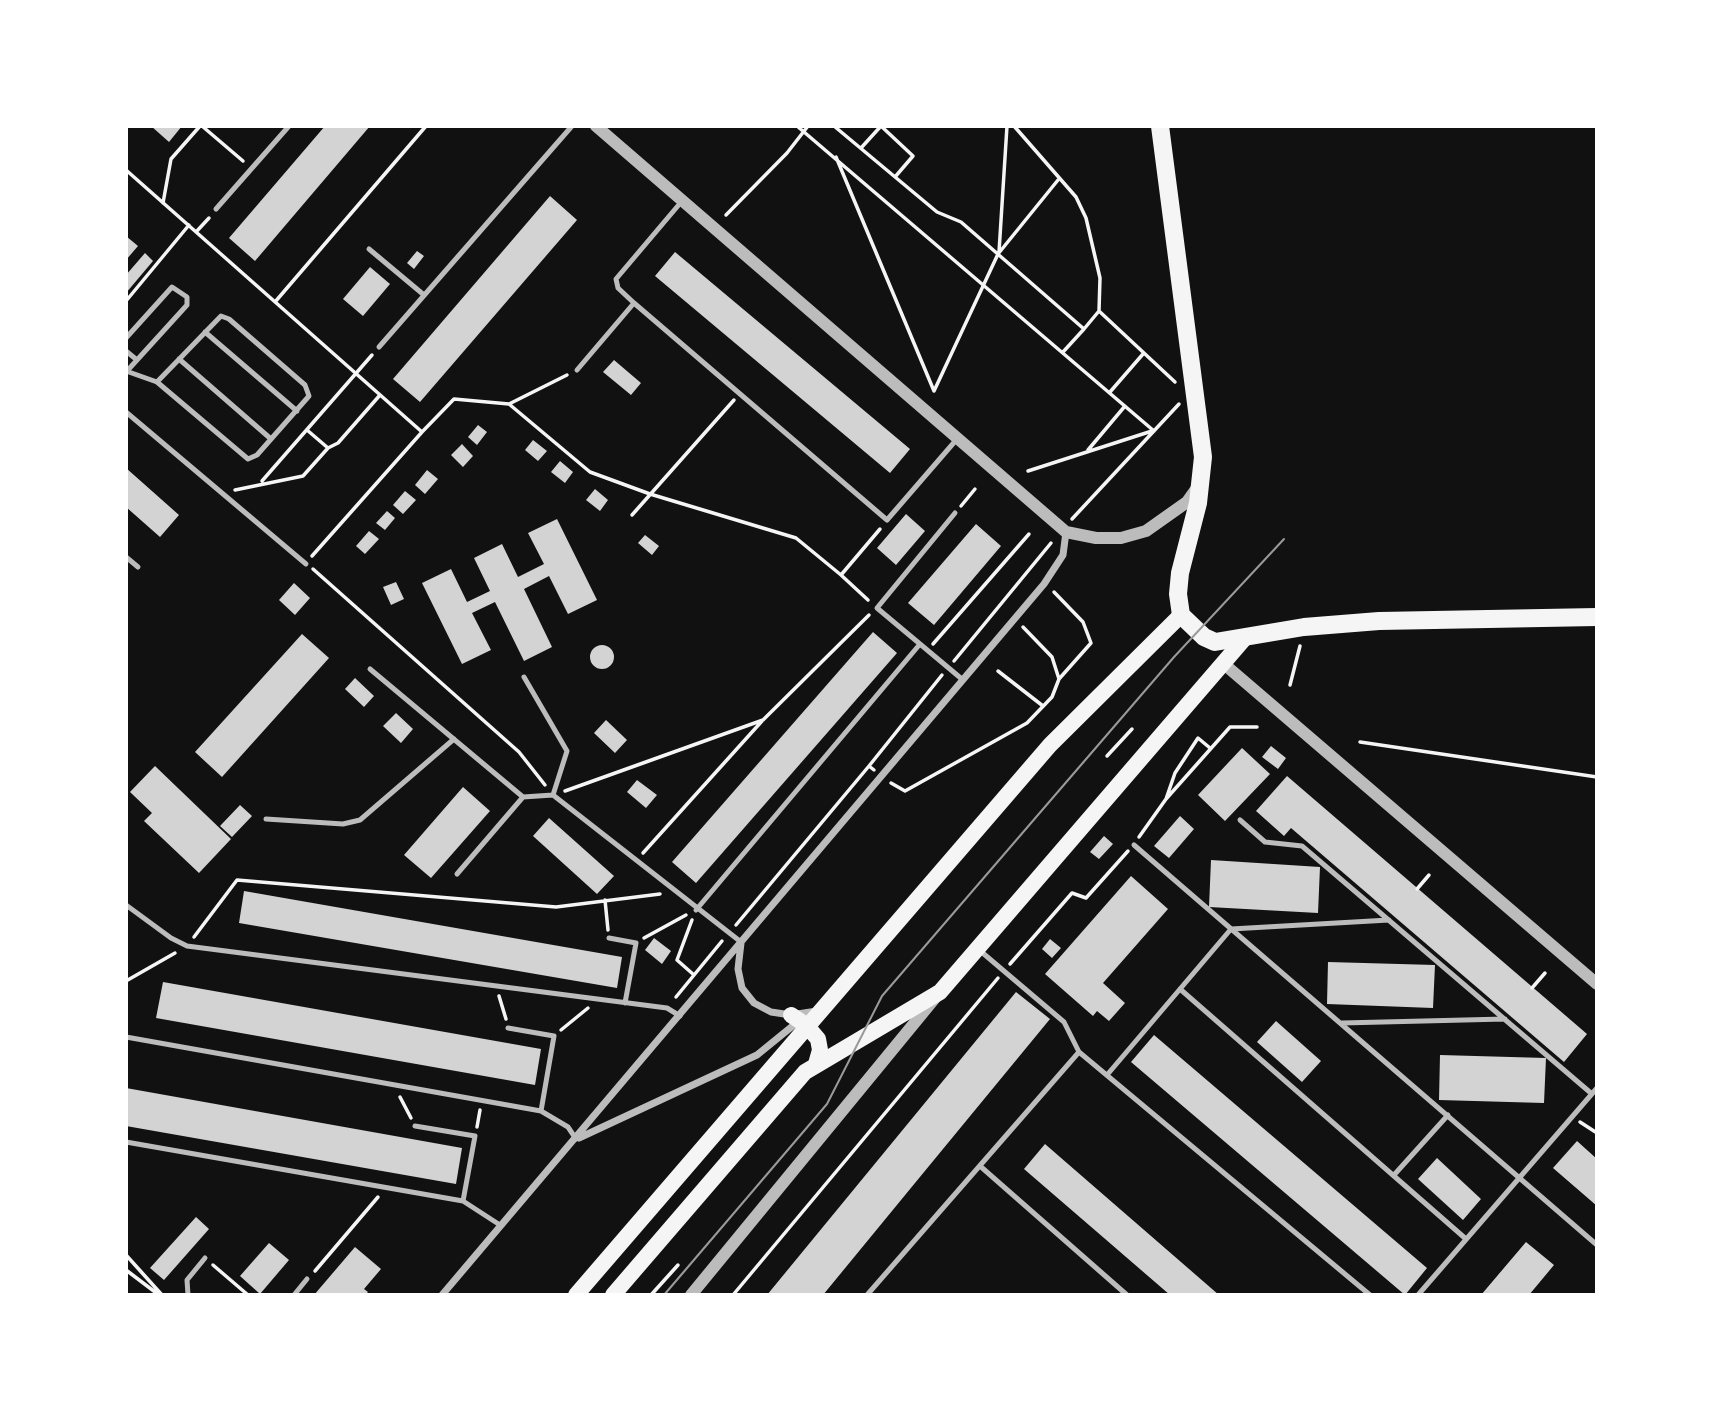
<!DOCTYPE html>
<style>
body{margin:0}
#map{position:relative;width:1723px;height:1421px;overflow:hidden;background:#111;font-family:"Exo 2",sans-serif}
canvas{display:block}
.frame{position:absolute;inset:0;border:128px solid #fff;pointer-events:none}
</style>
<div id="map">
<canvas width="1723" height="1421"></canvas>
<div class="frame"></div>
</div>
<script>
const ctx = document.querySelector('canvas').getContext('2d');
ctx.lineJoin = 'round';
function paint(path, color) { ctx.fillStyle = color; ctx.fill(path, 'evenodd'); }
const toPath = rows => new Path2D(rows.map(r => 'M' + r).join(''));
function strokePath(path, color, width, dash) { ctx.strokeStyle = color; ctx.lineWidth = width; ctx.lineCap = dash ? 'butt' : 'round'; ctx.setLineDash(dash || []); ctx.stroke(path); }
paint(toPath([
 [151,126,182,126,169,142],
 [325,126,370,126,255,261,229,238],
 [550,196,577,220,420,402,393,379],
 [126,236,138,246,126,260],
 [417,251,424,256,414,269,407,263],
 [675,252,910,449,890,473,655,276],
 [145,253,153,261,126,293,126,275],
 [370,267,390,284,363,316,343,299],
 [614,360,641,383,631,395,603,372],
 [478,425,487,432,477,445,468,437],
 [533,440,547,451,538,461,525,450],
 [462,444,473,456,463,467,451,455],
 [560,461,573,472,565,483,551,472],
 [126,468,179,515,160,537,126,507],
 [427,470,438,479,425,494,415,485],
 [595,489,608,500,600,511,586,500],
 [405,491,416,500,403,514,393,505],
 [387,511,395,518,385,530,376,523],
 [906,514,925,531,896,565,877,548],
 [557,519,597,600,568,614,549,576,524,589,552,647,524,661,495,602,472,613,491,650,462,664,422,583,451,569,467,602,490,591,474,558,502,544,518,577,544,564,528,533],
 [976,524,1001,546,934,625,908,603],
 [369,531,379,539,365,554,356,546],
 [645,535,659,546,652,555,638,543],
 [396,582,404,599,391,605,383,587],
 [294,583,310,598,295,615,279,600],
 [873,632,897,653,696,883,672,862],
 [302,634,329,658,222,777,195,752],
 '590 657a12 12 0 1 1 24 0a12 12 0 1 1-24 0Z',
 [355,678,374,696,364,707,345,689],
 [396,713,413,729,401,743,383,726],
 [606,720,627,740,615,753,594,733],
 [1271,746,1286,758,1278,769,1262,757],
 [1242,748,1270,774,1225,821,1198,795],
 [155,766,231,839,199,873,144,821,152,813,130,792],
 [1287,776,1587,1034,1564,1062,1291,828,1284,836,1256,811],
 [637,780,657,795,646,808,627,792],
 [463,787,490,811,431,878,404,855],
 [240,805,252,816,232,837,220,826],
 [1180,816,1194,829,1169,858,1154,846],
 [549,818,614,876,597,894,533,836],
 [1104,836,1113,844,1099,859,1090,852],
 [1211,860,1320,867,1318,913,1209,907],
 [1131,876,1168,909,1103,983,1125,1003,1109,1021,1097,1011,1093,1016,1045,974],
 [244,891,622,957,617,988,239,923],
 [654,938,671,951,662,964,645,950],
 [1050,939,1061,948,1052,958,1042,949],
 [1328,962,1435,965,1433,1008,1327,1004],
 [163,982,541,1049,535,1085,156,1018],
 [1016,992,1050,1019,915,1183,823,1295,767,1295],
 [1276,1021,1321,1061,1302,1082,1257,1042],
 [1154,1035,1427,1268,1405,1295,1131,1062],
 [1440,1055,1546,1058,1544,1103,1439,1100],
 [126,1088,462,1148,456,1184,126,1126],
 [1577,1141,1597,1159,1597,1206,1553,1168],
 [1045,1144,1219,1295,1170,1295,1104,1238,1024,1169],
 [1437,1158,1481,1199,1463,1220,1418,1179],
 [196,1217,209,1229,164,1280,150,1268],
 [1526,1242,1554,1265,1529,1295,1481,1295],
 [269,1243,289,1260,260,1294,240,1276],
 [355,1247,381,1269,364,1289,368,1292,365,1295,314,1295]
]), '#d3d3d3');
strokePath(toPath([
 [202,126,243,161],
 [797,126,1154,431],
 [834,126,937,212,961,222,1084,329,1099,311],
 [1014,126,1076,197,1086,218,1100,278,1099,311,1175,382],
 [861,148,881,126,913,156,895,177],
 [836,157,934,391],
 [126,170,422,432,454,399,509,404,590,472,650,494,796,538,841,575],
 [163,203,171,159,200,126],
 [726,215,787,153,808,126],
 [196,232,209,218],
 [999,252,1007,126],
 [126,301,189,225],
 [275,302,426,126],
 [1063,352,1084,329],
 [934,391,998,254,1058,180],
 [1110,392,1143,354],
 [509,404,567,375],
 [307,430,328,448],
 [1088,450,1125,406],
 [1028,471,1152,431],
 [262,481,372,355],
 [235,490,303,476,328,448,338,443,380,395],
 [961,506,975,489],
 [632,515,734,400],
 [1072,519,1179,404],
 [312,556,422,432],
 [313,569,519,752,545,785],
 [868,600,841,575,880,529],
 [1023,627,1052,657,1059,679],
 [933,644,1029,534],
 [954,661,1051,543],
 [998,671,1043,706],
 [1290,685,1300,646],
 [1360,742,1597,777],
 [1210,748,1198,738,1175,773,1166,799,1230,727,1257,727],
 [1107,756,1132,729],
 [869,766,942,675],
 [891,783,905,791,1027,723,1052,697,1059,679,1091,643,1083,622,1054,592],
 [565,791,763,720,869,615],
 [1139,837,1166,799],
 [643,853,762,721],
 [1417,889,1429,875],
 [605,900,608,930],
 [692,920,677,960,694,975],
 [736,925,869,766,874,770],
 [194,937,237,880,556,907,660,894],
 [644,938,686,915],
 [1010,964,1072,893,1086,898,1128,851],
 [126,981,175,953],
 [1532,988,1545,973],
 [499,996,506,1019],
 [676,997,722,941],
 [561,1030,588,1008],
 [400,1097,411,1118],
 [1580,1122,1597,1133],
 [477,1127,480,1110],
 [126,1255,162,1295],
 [213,1265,248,1295],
 [126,1270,159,1295],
 [315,1271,378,1197],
 [651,1295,678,1265],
 [733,1295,998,978]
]), '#f5f5f5', 3.5);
strokePath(toPath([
 [682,201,616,279,618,288,634,303,887,520,957,439],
 [216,209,289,126],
 [369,249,424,295],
 [205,332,297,411],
 [126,338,172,287,187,297,187,305,127,371],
 [379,347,572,126],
 [126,351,137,360],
 [179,359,271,439],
 [577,370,634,303],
 [126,371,157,382,248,459,257,455,309,396,305,385,229,319,221,316,157,382],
 [126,412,306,564],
 [955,513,877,608,963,680],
 [126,557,138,567],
 [370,669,523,797,553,795,741,942],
 [524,677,567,751,553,795],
 [266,819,343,824,360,820,454,739],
 [1240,820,1265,842,1302,846,1592,1094],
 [1134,845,1597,1245],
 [457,874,523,797],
 [126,905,171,938,187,946,667,1008,680,1016],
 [696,910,920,644],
 [609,938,636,943,625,1003],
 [978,949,1064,1022,1079,1052,1370,1295],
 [1180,989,1466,1239],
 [1342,1023,1505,1019],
 [508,1028,554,1036,541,1111],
 [126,1037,541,1111,568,1127,576,1139],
 [1107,1075,1231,929,1389,920],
 [415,1126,475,1136,463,1201],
 [126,1142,463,1201,500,1225],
 [980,1166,1127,1295],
 [1394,1175,1448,1115],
 [188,1295,187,1280,205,1258],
 [294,1295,307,1279],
 [867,1295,1079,1052],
 [1418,1295,1597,1088]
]), '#bcbcbc', 5);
strokePath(toPath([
 [741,943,738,969,742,988,754,1003,771,1012,791,1015,817,1011],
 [579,1138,757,1055,800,1020],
 [442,1295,1044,584,1063,555,1066,532]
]), '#bcbcbc', 7);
strokePath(toPath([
 [596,126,1066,532,1096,538,1121,538,1146,531,1187,502,1199,485],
 [1224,664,1597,984],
 [691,1295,935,998]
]), '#bcbcbc', 12);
strokePath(toPath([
 [791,1015,806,1025,818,1039,820,1050,816,1064],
 [576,1295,1050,745,1181,615],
 [613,1295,805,1072,940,992,1244,639]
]), '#f5f5f5', 16);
strokePath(toPath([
 [1160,126,1203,457,1198,503,1180,573,1178,594,1181,615,1204,637,1215,642,1304,627,1379,621,1597,617]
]), '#f5f5f5', 18);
strokePath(toPath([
 [664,1295,827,1104,882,996,1174,657,1284,539]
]), '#9a9a9a', 2);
</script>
